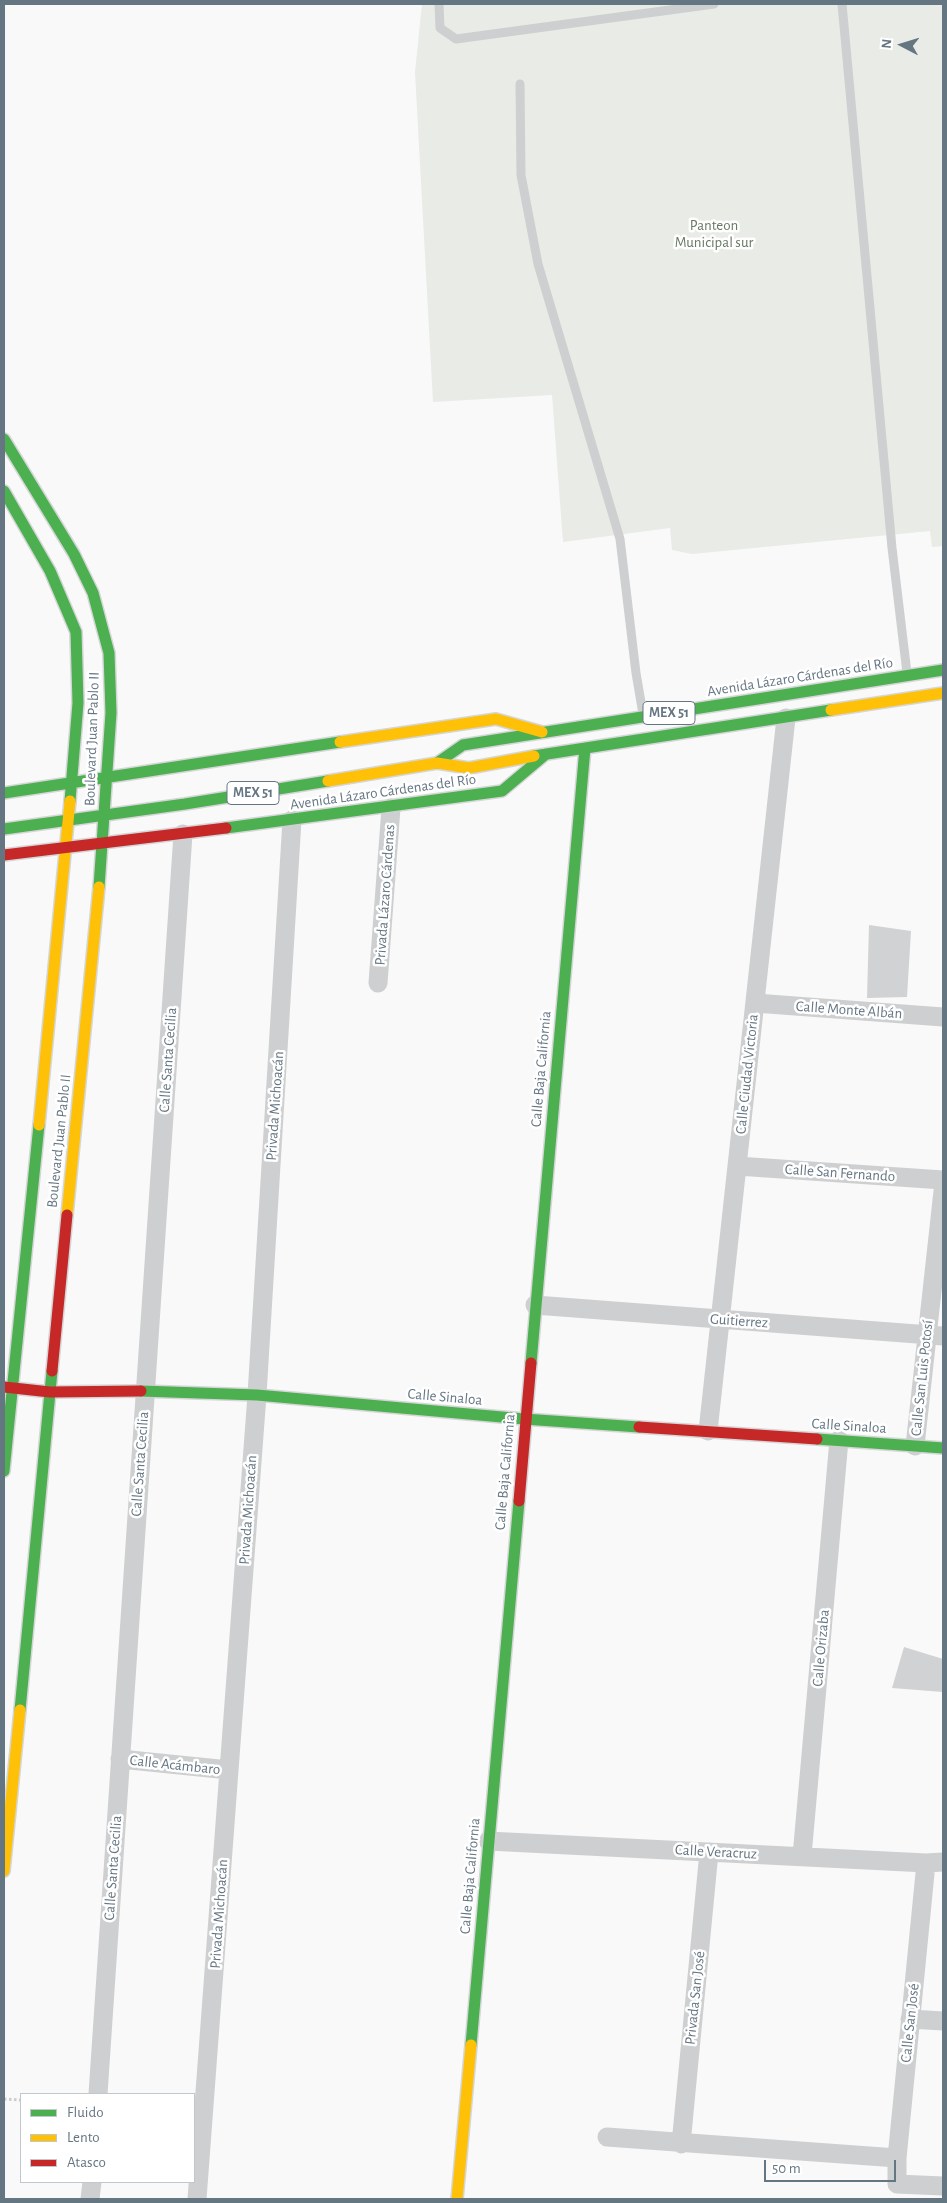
<!DOCTYPE html>
<meta charset="utf-8">
<style>
body{margin:0}
#map{position:relative;width:947px;height:2203px;overflow:hidden;background:#f9f9f9;font-family:"Alegreya Sans",sans-serif}
canvas{display:block}
.frame{position:absolute;inset:0;border:5px solid #657683;pointer-events:none}
.legend{position:absolute;left:20px;top:2093px;width:175px;height:90px;box-sizing:border-box;background:#fff;border:1px solid #c1c8cd;margin:0;padding:6px 9px;list-style:none;font-size:15px;color:#657683}
.legend li{display:flex;align-items:center;gap:10px;height:25px}
.legend b{width:25px;border:1px solid #c1c8cd}
.north{position:absolute;left:877px;top:20px;width:50px;height:50px;-webkit-text-stroke:4px #fff;paint-order:stroke;rotate:275deg;font-size:14px;font-weight:700;line-height:20px;text-align:center;color:#657683}
.north::after{content:'';display:block;margin:auto;width:18px;height:22px;background:#657683;clip-path:polygon(50% 0,100% 100%,50% 72%,0 100%)}
.scale{position:absolute;left:764px;top:2160px;width:132px;height:22px;box-sizing:border-box;border:2px solid #657683;border-top:0;padding-left:6px;font-size:15px;line-height:18px;white-space:nowrap;color:#657683;-webkit-text-stroke:4px #fff;paint-order:stroke}
</style>
<div id="map">
<canvas width="947" height="2203"></canvas>
<div class="frame"></div>
<ul class="legend">
<li><b style="height:6px;background:#4caf50"></b>Fluido</li>
<li><b style="height:6px;background:#ffc107"></b>Lento</li>
<li><b style="height:6px;background:#c62828"></b>Atasco</li>
</ul>
<div class="north">N</div>
<div class="scale">50 m</div>
</div>
<script>
const ctx = document.querySelector('canvas').getContext('2d');
ctx.lineJoin = 'round';
function paint(path, color) { ctx.fillStyle = color; ctx.fill(path, 'evenodd'); }
const toPath = rows => new Path2D(rows.map(r => 'M' + r).join(''));
function strokePath(path, color, width, dash) { ctx.strokeStyle = color; ctx.lineWidth = width; ctx.lineCap = dash ? 'butt' : 'round'; ctx.setLineDash(dash || []); ctx.stroke(path); }
function drawText(font, color, halo, rows, align = 'center') {
  ctx.font = font + ' "Alegreya Sans",sans-serif'; ctx.lineWidth = 5; ctx.setLineDash([]); ctx.textBaseline = 'middle'; ctx.strokeStyle = halo; ctx.fillStyle = color; for (const [text, x, y, turn = 0] of rows) {
    ctx.save(); ctx.translate(x, y); ctx.rotate((+turn || 0) * Math.PI / 180); ctx.textAlign = isNaN(turn) ? turn : align; if (halo) ctx.strokeText(text, 0, 0); ctx.fillText(text, 0, 0); ctx.restore();
  }
}
paint(toPath([
 [422,4,943,4,943,546,932,547,930,531,692,554,672,550,670,528,563,542,552,395,433,402,415,72]
]), '#e8ebe6');
paint(toPath([
 [869,925,911,931,907,997,867,998],
 [904,1647,943,1659,943,1692,892,1688]
]), '#d0d2d3');
const fast = toPath([
 [4,439,74,554,93,593,109,653,111,713,99,887],
 [4,491,50,571,76,632,78,703,70,801],
 [534,756,831,710],
 [437,763,463,745,943,670],
 [4,793,340,742],
 [226,828,502,791,546,754],
 [4,829,185,804,328,781],
 [531,1363,585,748],
 [141,1391,257,1395,524,1419,639,1427],
 [817,1439,943,1448],
 [4,1471,39,1125],
 [20,1710,52,1371],
 [471,2045,519,1501]
]);
const slow = toPath([
 [831,710,943,693],
 [340,742,496,719,542,732],
 [328,781,437,763,469,768,534,756],
 [39,1125,70,801],
 [67,1215,99,887],
 [4,1871,20,1710],
 [457,2199,471,2045]
]);
const jam = toPath([
 [4,855,226,828],
 [52,1371,67,1215],
 [4,1387,50,1392,141,1391],
 [639,1427,817,1439],
 [519,1501,531,1363]
]);
strokePath(fast, '#d5d6d7', 14);
strokePath(slow, '#d5d6d7', 14);
strokePath(jam, '#d5d6d7', 14);
strokePath(toPath([
 [4,2099,21,2100]
]), '#cbcccd', 3, [2.5, 2.5]);
strokePath(toPath([
 [439,4,440,28,456,39,714,4],
 [842,4,892,548,907,673],
 [520,84,521,175,538,264,620,539,636,673,643,714]
]), '#cecfd0', 9);
strokePath(toPath([
 [378,983,391,808],
 [755,1003,943,1017],
 [737,1166,943,1180],
 [535,1305,943,1336],
 [708,1431,786,718],
 [915,1446,943,1191],
 [120,1759,229,1770],
 [488,1841,926,1863,943,1862],
 [802,1856,839,1440],
 [926,1863,897,2158,897,2184,943,2186],
 [910,2019,943,2021],
 [98,2094,183,834],
 [607,2137,897,2158],
 [681,2144,709,1852],
 [90,2199,92,2182],
 [197,2199,257,1395,292,820]
]), '#cecfd0', 19);
strokePath(fast, '#4caf50', 11);
strokePath(slow, '#ffc107', 11);
strokePath(jam, '#c62828', 11);
for (const [x, y, w] of [
 [669,713,52],
 [253,793,52]
]) { const box = new Path2D(); box.roundRect(x - w / 2, y - 11.5, w, 23, 4); ctx.fillStyle = '#fff'; ctx.fill(box); strokePath(box, '#657683', 1); }
drawText('bold 14px', '#657683', null, [
 ["MEX 51",669,713],
 ["MEX 51",253,793]
]);
drawText('15px', '#687a64', '#fff', [
 ["Panteon",714,225],
 ["Municipal sur",714,242]
]);
drawText('15px', '#657683', '#fff', [
 ["Avenida Lázaro Cárdenas del Río",800,677,-9],
 ["Boulevard Juan Pablo II",92,739,-88],
 ["Avenida Lázaro Cárdenas del Río",383,792,-8],
 ["Privada Lázaro Cárdenas",385,895,-86],
 ["Calle Monte Albán",849,1010,4],
 ["Calle Santa Cecilia",168,1060,-86],
 ["Calle Baja California",541,1069,-85],
 ["Calle Ciudad Victoria",747,1074,-84],
 ["Privada Michoacán",275,1106,-86],
 ["Boulevard Juan Pablo II",59,1141,-84],
 ["Calle San Fernando",840,1173,4],
 ["Guitierrez",739,1321,4],
 ["Calle San Luis Potosí",922,1378,-84],
 ["Calle Sinaloa",445,1397,5],
 ["Calle Sinaloa",849,1426,4],
 ["Calle Santa Cecilia",140,1464,-86],
 ["Calle Baja California",505,1472,-85],
 ["Privada Michoacán",248,1510,-86],
 ["Calle Orizaba",821,1648,-85],
 ["Calle Acámbaro",175,1765,6],
 ["Calle Veracruz",716,1852,3],
 ["Calle Santa Cecilia",113,1868,-86],
 ["Calle Baja California",470,1876,-85],
 ["Privada Michoacán",219,1914,-86],
 ["Privada San José",695,1998,-84],
 ["Calle San José",910,2023,-84]
]);
</script>
